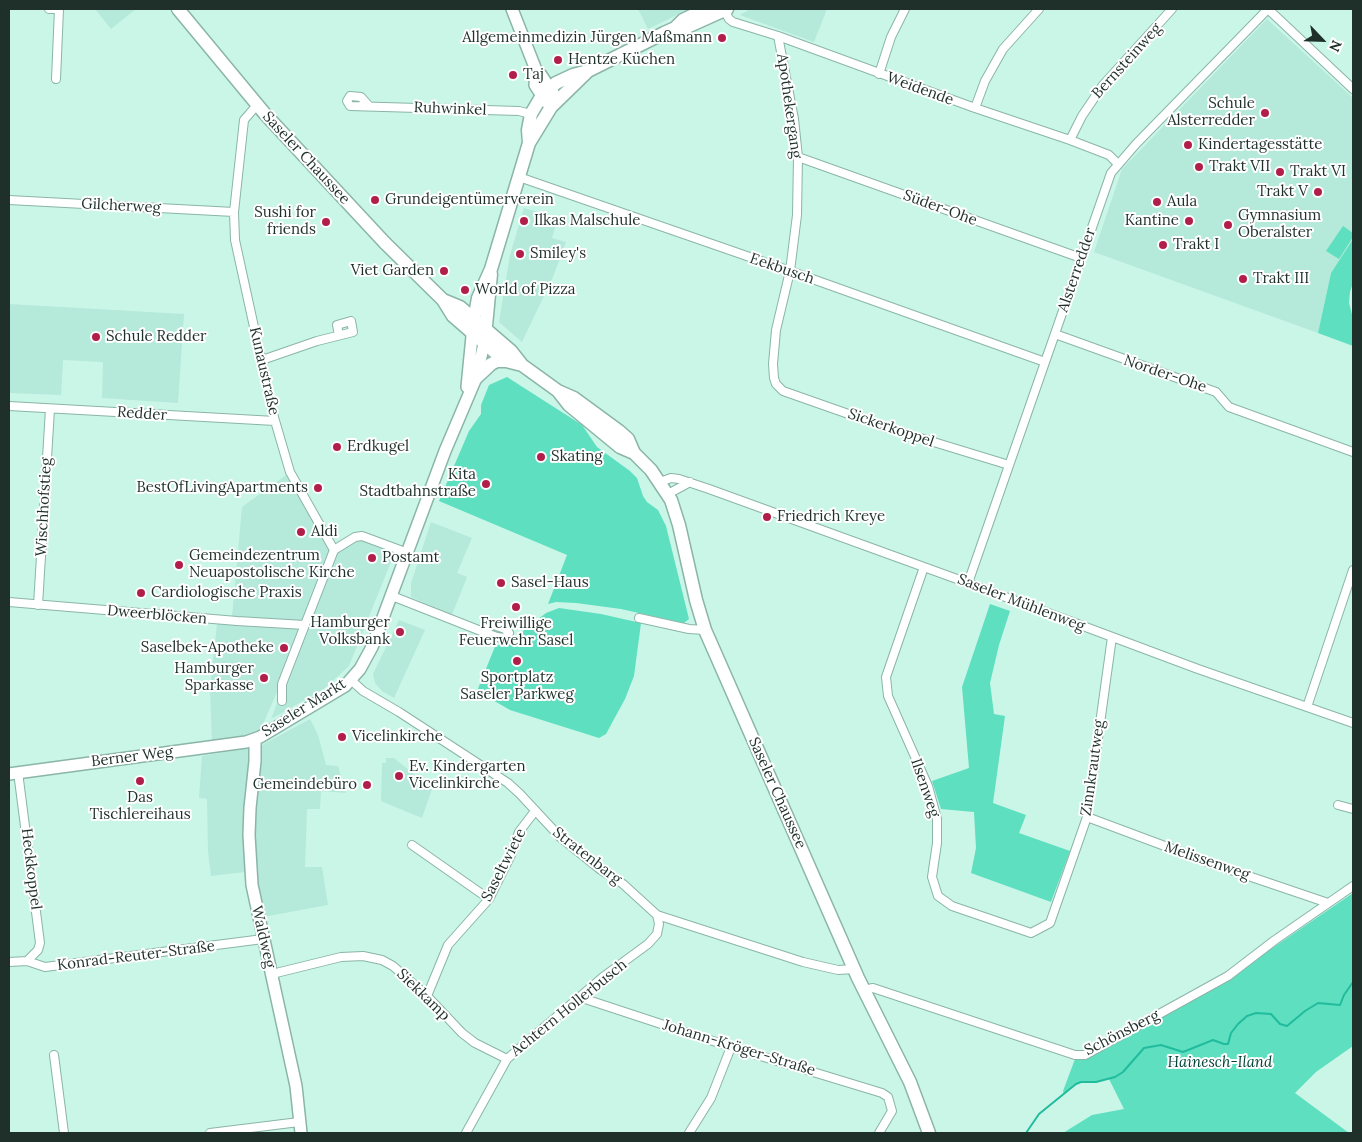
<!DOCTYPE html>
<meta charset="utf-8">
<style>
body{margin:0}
#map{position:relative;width:1362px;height:1142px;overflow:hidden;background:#caf6e8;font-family:Lora,serif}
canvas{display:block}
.frame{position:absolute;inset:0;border:10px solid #1f302b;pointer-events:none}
.north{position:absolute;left:1297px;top:15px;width:50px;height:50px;-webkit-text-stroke:4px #fff;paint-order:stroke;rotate:114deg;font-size:14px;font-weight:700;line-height:20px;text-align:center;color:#1f302b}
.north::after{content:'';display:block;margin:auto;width:18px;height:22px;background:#1f302b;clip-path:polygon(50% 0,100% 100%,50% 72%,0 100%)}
</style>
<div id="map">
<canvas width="1362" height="1142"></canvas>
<div class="frame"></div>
<div class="north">N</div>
</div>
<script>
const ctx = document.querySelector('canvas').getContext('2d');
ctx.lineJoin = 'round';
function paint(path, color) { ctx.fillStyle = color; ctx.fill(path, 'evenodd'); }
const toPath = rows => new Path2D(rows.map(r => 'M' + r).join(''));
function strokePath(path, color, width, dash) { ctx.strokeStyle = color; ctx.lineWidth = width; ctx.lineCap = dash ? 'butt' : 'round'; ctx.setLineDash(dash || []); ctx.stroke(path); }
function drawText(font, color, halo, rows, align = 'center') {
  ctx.font = font + ' Lora,serif'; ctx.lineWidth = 4; ctx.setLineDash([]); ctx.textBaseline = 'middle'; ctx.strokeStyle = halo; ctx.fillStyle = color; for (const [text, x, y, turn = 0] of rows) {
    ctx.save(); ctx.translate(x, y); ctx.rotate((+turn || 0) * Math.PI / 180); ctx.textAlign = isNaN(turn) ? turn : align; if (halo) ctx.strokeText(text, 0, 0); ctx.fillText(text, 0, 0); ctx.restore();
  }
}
paint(toPath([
 [95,9,136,9,111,29],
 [638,9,689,9,648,29],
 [750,9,827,9,814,42,740,15],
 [1267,19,1353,98,1353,239,1331,273,1318,333,1094,252,1122,169],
 [524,208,558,218,552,238,566,242,553,277,522,342,499,322,510,255],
 [9,304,184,314,178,403,102,398,103,362,63,360,61,395,9,393],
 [286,475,331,551,303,623,232,617,242,507],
 [431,522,472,538,457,573,467,577,452,615,411,597,411,583],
 [365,540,395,552,349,666,324,689,271,719,335,552,349,543],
 [399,620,425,630,394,698,382,691,375,683,373,674],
 [217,624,302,627,275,697,258,735,212,745,210,688],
 [310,719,318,735,326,765,338,766,346,793,321,791,320,809,307,809,305,867,322,867,328,905,263,917,256,874,254,822,262,745],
 [250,748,243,820,245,872,211,876,208,851,207,799,199,798,202,756],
 [386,758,394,758,432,789,422,818,381,801,382,763,386,763]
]), '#b5e9da');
paint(toPath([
 [1343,226,1353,233,1353,237,1339,259,1326,251],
 [1353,239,1353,283,1350,292,1349,303,1353,318,1353,346,1318,333,1331,273],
 [507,377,582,425,597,447,630,471,637,478,643,496,647,502,658,510,666,526,689,619,684,623,621,609,576,603,556,602,548,604,567,555,439,501,469,431,481,414,481,405,489,385],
 [990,604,1010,611,999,645,990,683,994,714,1005,716,993,803,1026,815,1019,833,1070,851,1051,902,971,873,976,848,974,812,941,809,932,781,969,768,962,687],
 [559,608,601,614,641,623,634,676,625,699,606,734,599,738,510,710,477,691,496,644,505,647,529,626,546,613],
 [1353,893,1353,1046,1316,1072,1295,1093,1349,1133,1063,1133,1092,1115,1124,1109,1109,1079,1096,1082,1078,1083,1064,1094,1063,1091,1075,1059,1083,1060,1252,962]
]), '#5edfc0');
strokePath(toPath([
 [1026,1133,1039,1114,1076,1084,1081,1082,1096,1082,1115,1077,1123,1072,1144,1048,1161,1045,1183,1052,1213,1040,1224,1044,1228,1044,1231,1033,1238,1024,1247,1016,1256,1013,1271,1014,1280,1024,1287,1026,1305,1011,1318,1003,1340,1005,1344,995,1353,982]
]), '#21bc9d', 2);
const street = toPath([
 [49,9,59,9],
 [1268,9,1353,89],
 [724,10,729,19,733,22,778,36,975,108,1070,140,1109,155,1118,164],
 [778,36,794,119,798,157,797,215,790,271,776,330,773,364,774,378,776,384,783,391,891,429,1009,465],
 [879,74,891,37,905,9],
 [56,79,59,9],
 [257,105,244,120,234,212,235,240,273,414,290,472,334,550],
 [369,106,361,97,350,96,347,101,350,106,519,111,531,114],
 [975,108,985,81,1003,49,1039,9],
 [1070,140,1082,116,1103,85,1172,9],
 [798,157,1081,258],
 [519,177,790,271,1045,362],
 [9,200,234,212],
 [1055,334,1216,392,1229,407,1353,452],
 [262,360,317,341,353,332,351,321,337,325,339,335],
 [9,406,275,421],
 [660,482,671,478,679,479,709,489,968,583,1198,669,1353,723],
 [668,494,690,482],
 [334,550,355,537,362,536,408,553],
 [924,567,886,677,888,696,928,786,937,819,937,843,932,877,938,896,952,906,1031,933,1050,923,1087,817,1112,637],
 [968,583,1111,173,1136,144,1268,9],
 [392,596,453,620,486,633,497,637,505,638,509,633,505,629,494,625,490,625,486,633],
 [9,602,237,621,305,625],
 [38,605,50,409],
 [639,618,689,629,705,630],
 [351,680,363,691,399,712,508,783,520,794,560,837,601,870,623,884,657,915,803,962,838,970,855,969],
 [282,701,282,684,334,550],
 [1307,707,1353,570],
 [18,772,40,943,38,950,27,961],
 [1338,805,1353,809],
 [1087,817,1213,864,1328,903],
 [412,845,489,899],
 [9,962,27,961,45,967,263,939],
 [272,974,341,957,363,956,382,960,393,966,427,996,462,1033,475,1043,507,1059],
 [864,990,873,988,1075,1055,1085,1055,1228,976,1275,940,1353,886],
 [427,996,448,945,489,899,511,855,519,832,535,811],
 [579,997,731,1047,882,1093,888,1097,892,1111,879,1133],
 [54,1055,64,1133],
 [210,1133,299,1122],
 [466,1133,507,1059,603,977,648,944,657,934,659,924,657,915],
 [689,1133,711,1098,731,1047]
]);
const secondary = toPath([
 [512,9,536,70,541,75,555,96],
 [536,70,535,85,546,102],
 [467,387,473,326],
 [255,739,255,761,250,808,249,835,252,885,296,1086,301,1133],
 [9,774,246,742,260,737,345,686,360,669,372,647,445,451,476,378,484,344]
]);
const primary = toPath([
 [178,9,265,114,385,243,443,300,453,316,498,355,506,361,522,365],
 [678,28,687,27,727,9],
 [529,143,528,130,531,114,541,97,556,83,573,75,588,71,664,33,675,28,683,20,706,9],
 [443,300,460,307,511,351,522,365,558,391,574,398,619,431,628,439,634,453],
 [474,320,478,298,491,269,529,143,551,107,588,71],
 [485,336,491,274],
 [476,378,491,364,497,361,506,361],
 [558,391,569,405,620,447,634,453,651,470,671,500,679,525,696,600,705,630,858,978,910,1082,929,1133]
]);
strokePath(street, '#8ab5a8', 10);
strokePath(secondary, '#8ab5a8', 14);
strokePath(primary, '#8ab5a8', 15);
strokePath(street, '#fff', 8);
strokePath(secondary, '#fff', 11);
strokePath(primary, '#fff', 12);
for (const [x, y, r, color] of [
 [722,38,5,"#b01e49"],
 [558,60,5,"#b01e49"],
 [513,75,5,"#b01e49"],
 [1265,113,5,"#b01e49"],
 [1188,145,5,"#b01e49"],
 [1199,167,5,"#b01e49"],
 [1280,172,5,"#b01e49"],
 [1318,192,5,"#b01e49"],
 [375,200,5,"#b01e49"],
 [1157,202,5,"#b01e49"],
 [524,221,5,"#b01e49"],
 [1189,221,5,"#b01e49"],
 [326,222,5,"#b01e49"],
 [1228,225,5,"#b01e49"],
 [1163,245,5,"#b01e49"],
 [520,254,5,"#b01e49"],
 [444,271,5,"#b01e49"],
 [1243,279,5,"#b01e49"],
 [465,290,5,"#b01e49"],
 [96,337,5,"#b01e49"],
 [337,447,5,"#b01e49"],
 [541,457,5,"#b01e49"],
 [486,484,5,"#b01e49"],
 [318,488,5,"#b01e49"],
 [767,517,5,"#b01e49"],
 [301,532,5,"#b01e49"],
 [372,558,5,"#b01e49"],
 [179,565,5,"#b01e49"],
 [501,583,5,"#b01e49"],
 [141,593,5,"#b01e49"],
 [516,607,5,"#b01e49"],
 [400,632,5,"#b01e49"],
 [284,648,5,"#b01e49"],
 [517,661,5,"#b01e49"],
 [264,678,5,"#b01e49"],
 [342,737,5,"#b01e49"],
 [399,776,5,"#b01e49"],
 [140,781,5,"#b01e49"],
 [367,785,5,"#b01e49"]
]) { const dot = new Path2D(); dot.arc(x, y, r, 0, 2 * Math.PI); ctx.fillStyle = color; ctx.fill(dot); strokePath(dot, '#fff', 2); }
drawText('15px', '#1f302b', '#fff', [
 ["Allgemeinmedizin Jürgen Maßmann",712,38,"right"],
 ["Hentze Küchen",568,60],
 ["Taj",523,75],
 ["Schule",1255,104,"right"],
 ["Alsterredder",1255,121,"right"],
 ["Kindertagesstätte",1198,145],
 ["Trakt VII",1209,167],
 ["Trakt VI",1290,172],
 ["Trakt V",1308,192,"right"],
 ["Grundeigentümerverein",385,200],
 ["Aula",1167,202],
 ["Sushi for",316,213,"right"],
 ["friends",316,230,"right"],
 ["Gymnasium",1238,216],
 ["Oberalster",1238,233],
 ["Ilkas Malschule",534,221],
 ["Kantine",1179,221,"right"],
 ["Trakt I",1173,245],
 ["Smiley's",530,254],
 ["Viet Garden",434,271,"right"],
 ["Trakt III",1253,279],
 ["World of Pizza",475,290],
 ["Schule Redder",106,337],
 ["Erdkugel",347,447],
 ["Skating",551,457],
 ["Kita",476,475,"right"],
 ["Stadtbahnstraße",476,492,"right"],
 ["BestOfLivingApartments",308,488,"right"],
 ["Friedrich Kreye",777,517],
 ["Aldi",311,532],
 ["Gemeindezentrum",189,556],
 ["Neuapostolische Kirche",189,573],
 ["Postamt",382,558],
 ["Sasel-Haus",511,583],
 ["Cardiologische Praxis",151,593],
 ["Hamburger",390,623,"right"],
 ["Volksbank",390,640,"right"],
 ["Freiwillige",516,624,"center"],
 ["Feuerwehr Sasel",516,641,"center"],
 ["Saselbek-Apotheke",274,648,"right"],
 ["Hamburger",254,669,"right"],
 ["Sparkasse",254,686,"right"],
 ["Sportplatz",517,678,"center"],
 ["Saseler Parkweg",517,695,"center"],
 ["Vicelinkirche",352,737],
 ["Ev. Kindergarten",409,767],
 ["Vicelinkirche",409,784],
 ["Gemeindebüro",357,785,"right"],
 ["Das",140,798,"center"],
 ["Tischlereihaus",140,815,"center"]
], 'left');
drawText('15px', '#1f302b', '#fff', [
 ["Bernsteinweg",1127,61,-48],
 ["Weidende",920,89,20],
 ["Apothekergang",789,106,82],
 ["Ruhwinkel",450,109,2],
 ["Saseler Chaussee",306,158,47],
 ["Gilcherweg",121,206,3],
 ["Süder-Ohe",940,208,20],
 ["Eekbusch",782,269,19],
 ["Alsterredder",1077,270,-71],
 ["Kunaustraße",264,371,77],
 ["Norder-Ohe",1165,374,19],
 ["Redder",142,414,4],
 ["Sickerkoppel",891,428,19],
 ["Wischhofstieg",44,507,-87],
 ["Saseler Mühlenweg",1021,603,21],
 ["Dweerblöcken",157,615,5],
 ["Saseler Markt",304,708,-32],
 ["Berner Weg",132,757,-7],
 ["Zinnkrautweg",1093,768,-82],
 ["Ilsenweg",925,788,71],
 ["Saseler Chaussee",777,793,66],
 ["Stratenbarg",587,856,38],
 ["Melissenweg",1207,861,19],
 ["Saseltwiete",504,865,-63],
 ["Heckkoppel",31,869,83],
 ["Waldweg",263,937,77],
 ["Konrad-Reuter-Straße",136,956,-7],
 ["Siekkamp",423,995,44],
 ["Achtern Hollerbusch",569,1008,-39],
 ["Schönsberg",1122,1033,-27],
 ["Johann-Kröger-Straße",739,1048,17]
]);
drawText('italic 15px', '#014235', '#fff', [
 ["Hainesch-Iland",1220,1063]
]);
</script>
